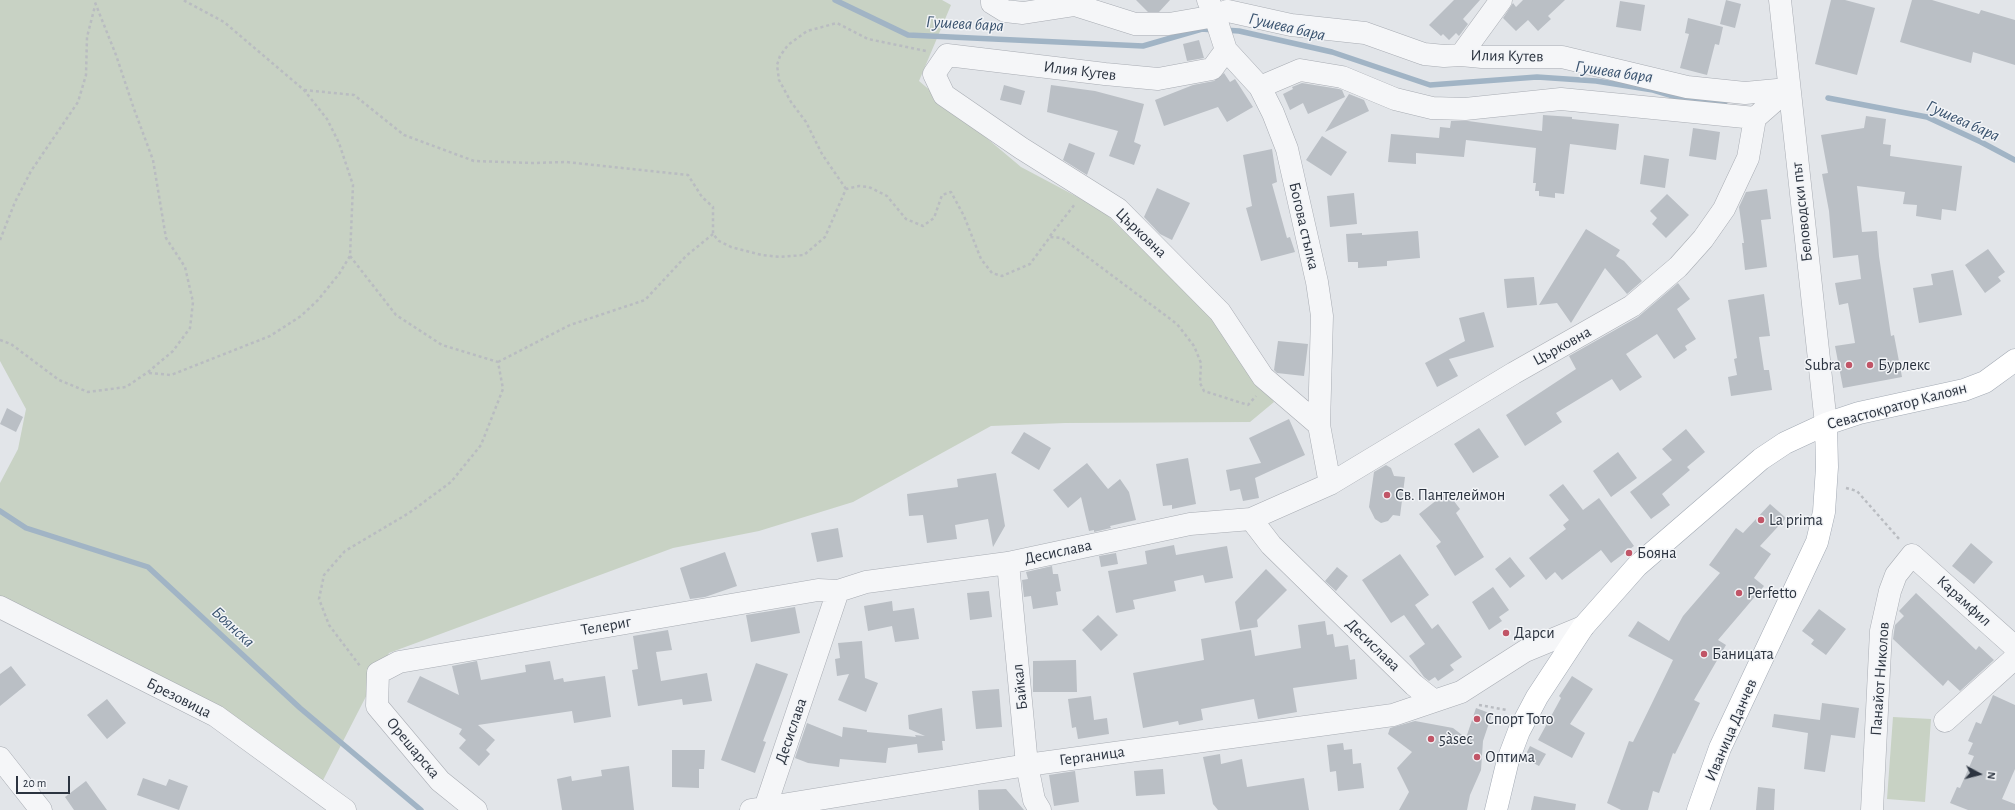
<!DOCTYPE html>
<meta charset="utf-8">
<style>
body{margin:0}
#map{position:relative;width:2015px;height:810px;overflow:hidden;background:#e2e5e9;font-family:"Alegreya Sans",sans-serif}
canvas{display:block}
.north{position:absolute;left:1959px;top:754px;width:40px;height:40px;-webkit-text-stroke:3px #f2f4f7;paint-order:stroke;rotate:97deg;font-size:11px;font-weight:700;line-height:16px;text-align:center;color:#2c3440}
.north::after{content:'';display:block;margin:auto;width:14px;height:18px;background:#2c3440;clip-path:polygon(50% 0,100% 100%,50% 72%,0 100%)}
.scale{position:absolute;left:16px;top:776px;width:54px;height:18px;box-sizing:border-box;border:2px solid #2c3440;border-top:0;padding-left:5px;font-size:12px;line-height:14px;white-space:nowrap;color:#2c3440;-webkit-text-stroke:3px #f2f4f7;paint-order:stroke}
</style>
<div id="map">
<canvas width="2015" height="810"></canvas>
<div class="north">N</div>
<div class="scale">20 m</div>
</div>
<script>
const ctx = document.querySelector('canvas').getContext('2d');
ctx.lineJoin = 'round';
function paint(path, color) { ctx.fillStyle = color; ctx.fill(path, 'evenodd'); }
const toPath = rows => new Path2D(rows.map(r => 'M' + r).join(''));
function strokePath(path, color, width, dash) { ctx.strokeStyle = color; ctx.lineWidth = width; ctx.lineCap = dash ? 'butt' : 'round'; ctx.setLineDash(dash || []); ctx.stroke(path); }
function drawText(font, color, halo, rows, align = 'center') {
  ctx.font = font + ' "Alegreya Sans",sans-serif'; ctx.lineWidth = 3; ctx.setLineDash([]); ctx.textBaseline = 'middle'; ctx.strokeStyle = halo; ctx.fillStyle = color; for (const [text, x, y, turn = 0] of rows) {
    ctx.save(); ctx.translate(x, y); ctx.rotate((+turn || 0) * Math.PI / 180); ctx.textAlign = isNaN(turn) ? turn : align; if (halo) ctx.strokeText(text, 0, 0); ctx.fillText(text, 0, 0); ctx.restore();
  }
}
paint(toPath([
 [0,0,942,0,951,5,919,81,1021,167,1102,210,1218,322,1274,402,1250,422,1065,423,991,426,853,502,759,531,673,548,389,653,378,673,318,790,216,716,0,607,0,483,18,449,26,409,0,361],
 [1893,717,1931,719,1925,802,1887,799]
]), '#c8d2c4');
strokePath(toPath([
 [835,0,908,35,1143,46,1202,29,1214,30],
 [1224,30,1239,31,1332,52,1430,85,1537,77,1596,81,1653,90,1683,99,1725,102],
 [1828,98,1927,117,1981,142,2015,160],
 [0,511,26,528,148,567,300,708,421,810]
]), '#a1b4c5', 5.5);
paint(toPath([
 [1136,0,1170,0,1159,12,1148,12],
 [1454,0,1480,0,1463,19,1468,24,1459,36,1456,33,1449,40,1443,34,1441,36,1429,25],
 [1523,0,1565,0,1548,16,1551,19,1538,31,1528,20,1516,31,1503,18,1513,3,1516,7],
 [1726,0,1741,4,1735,28,1720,24],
 [1831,0,1845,0,1875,8,1857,75,1815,64],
 [1912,0,1932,0,1979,14,1981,10,2015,20,2015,65,1973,52,1971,63,1900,42],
 [1620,1,1645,5,1641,31,1616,27],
 [1688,18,1723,27,1719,45,1715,44,1707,75,1680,68,1689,34,1685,33],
 [1199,40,1204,58,1187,61,1183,44],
 [1224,73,1230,82,1235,79,1253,107,1227,122,1218,107,1164,126,1155,100,1193,85,1214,81],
 [1302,83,1339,89,1342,90,1345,97,1308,114,1303,103,1290,110,1283,94,1293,89,1292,87],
 [1004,85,1025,91,1021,105,1000,100],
 [1051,85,1095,91,1144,104,1134,142,1141,145,1134,165,1109,156,1118,131,1047,112],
 [1349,94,1364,100,1369,111,1325,132],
 [1543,115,1572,117,1572,119,1619,124,1616,150,1570,144,1564,194,1555,193,1555,198,1539,196,1539,191,1535,191,1536,183,1533,183,1536,148,1466,140,1464,157,1416,153,1416,164,1388,162,1391,134,1439,138,1440,127,1450,128,1451,121,1468,121,1542,131],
 [1866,116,1886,119,1883,144,1891,145,1890,156,1962,166,1956,211,1942,209,1941,220,1916,216,1917,205,1903,204,1905,192,1857,186,1862,232,1877,231,1879,256,1891,336,1894,335,1902,377,1843,388,1835,346,1855,343,1848,303,1839,305,1835,283,1861,279,1858,255,1833,258,1829,211,1822,174,1828,173,1821,135,1864,128],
 [1693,128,1720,132,1716,160,1689,156],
 [1322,136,1347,152,1331,176,1306,160],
 [1069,143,1095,153,1087,175,1063,160],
 [1272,149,1277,182,1272,184,1287,238,1290,237,1295,252,1261,261,1246,208,1252,206,1243,155],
 [1644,155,1669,159,1665,188,1640,184],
 [1157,188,1190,203,1172,240,1160,234,1144,217],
 [1767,189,1771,219,1761,220,1767,267,1745,270,1742,243,1744,243,1739,207,1746,192],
 [1354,193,1357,224,1330,227,1327,196],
 [1667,194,1689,215,1666,238,1652,224,1657,218,1650,211],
 [1586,229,1620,250,1616,256,1624,261,1642,281,1627,294,1605,268,1571,323,1557,303,1539,305],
 [1418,231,1420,258,1387,261,1387,266,1358,268,1358,262,1348,262,1346,234,1362,233,1362,235],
 [1988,249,2005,272,1998,277,2001,281,1985,293,1965,265],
 [1953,270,1962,315,1919,323,1913,288,1933,285,1931,274],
 [1534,277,1537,305,1507,308,1504,279],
 [1678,283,1690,299,1677,309,1696,339,1685,346,1687,350,1674,359,1657,334,1626,354,1642,377,1620,391,1612,379,1556,413,1562,422,1525,446,1506,415,1576,369,1569,356,1638,317],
 [1764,294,1770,336,1759,337,1764,370,1769,370,1772,390,1731,396,1728,377,1737,375,1734,359,1737,358,1728,300],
 [1484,312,1494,347,1449,359,1458,376,1437,387,1425,363,1465,341,1459,318],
 [1278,341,1308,344,1304,376,1277,373,1274,370],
 [7,408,23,417,16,432,0,424],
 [1289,419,1305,455,1255,478,1259,498,1243,501,1240,489,1230,491,1226,470,1261,463,1249,438],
 [1479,428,1499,457,1473,473,1454,444],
 [1686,429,1705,452,1687,467,1690,470,1662,494,1670,505,1651,519,1630,492,1672,460,1662,449],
 [1024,432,1051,448,1039,470,1011,453],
 [1618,452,1637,478,1611,497,1593,471],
 [1188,458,1196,504,1172,509,1172,505,1163,506,1156,464],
 [1087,463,1108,489,1120,479,1129,492,1136,520,1110,526,1111,528,1094,532,1094,530,1089,531,1081,497,1068,508,1053,490],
 [1386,465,1391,468,1394,476,1405,477,1400,516,1393,515,1388,521,1381,523,1375,519,1369,507,1374,472],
 [996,473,1005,526,993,547,988,519,955,525,957,539,927,543,923,515,909,516,907,494,958,487,957,479],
 [1563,484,1583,510,1599,498,1634,546,1611,563,1601,550,1562,580,1555,572,1546,580,1529,558,1566,529,1563,525,1569,520,1549,495],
 [1447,492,1460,509,1456,513,1484,557,1455,576,1436,546,1441,542,1419,514],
 [1770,504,1786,518,1760,546,1771,554,1754,578,1764,586,1718,640,1726,645,1694,700,1700,703,1675,754,1673,753,1659,793,1653,791,1648,810,1621,810,1607,803,1629,741,1633,742,1673,660,1628,636,1638,621,1669,641,1683,616,1720,573,1709,565,1736,528,1743,533],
 [838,528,843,557,817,562,811,533],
 [1971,543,1993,562,1974,584,1952,566],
 [1174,545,1176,555,1227,546,1233,578,1205,583,1203,575,1174,581,1176,591,1133,600,1135,609,1116,613,1108,571,1147,564,1145,551],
 [725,552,737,586,705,597,690,599,680,568],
 [1116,553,1118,564,1101,567,1099,556],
 [1400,554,1429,595,1415,605,1432,629,1438,624,1462,657,1450,665,1454,670,1438,681,1435,677,1429,681,1424,677,1409,656,1425,644,1404,615,1391,623,1362,580],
 [1510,557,1525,576,1510,588,1495,569],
 [1052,566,1053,574,1058,574,1061,591,1056,592,1058,605,1033,609,1031,596,1024,597,1022,580,1028,579,1026,572],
 [1337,567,1348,576,1336,591,1325,581],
 [1266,569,1287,590,1257,620,1258,627,1240,630,1235,602],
 [1493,587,1509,610,1499,617,1502,621,1489,630,1472,602],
 [989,591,992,617,970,620,967,593],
 [1916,593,1976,650,1979,646,1994,660,1960,691,1948,680,1943,686,1893,639,1895,625,1904,616,1899,611],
 [892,601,893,611,914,608,919,639,895,642,892,626,868,631,864,606],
 [795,607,800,633,751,642,746,615],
 [1819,609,1846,629,1826,655,1811,644,1814,640,1802,631],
 [1098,615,1118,635,1101,651,1082,630],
 [1325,621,1327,635,1333,634,1335,647,1348,645,1350,660,1355,659,1357,679,1293,688,1297,712,1258,719,1254,699,1201,709,1203,720,1179,725,1178,721,1143,728,1133,673,1204,660,1201,639,1251,630,1255,656,1301,648,1298,625],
 [668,630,672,650,656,652,661,681,707,673,712,701,683,705,682,699,638,706,632,670,638,669,633,636],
 [862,641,865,678,878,683,866,712,838,700,849,674,837,676,835,659,840,658,838,643],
 [1076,660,1077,692,1033,692,1033,661],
 [477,661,481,680,526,672,525,665,550,661,554,680,563,678,564,682,605,676,611,717,574,723,572,711,478,725,495,740,486,750,490,754,479,766,459,748,466,740,459,734,462,729,407,702,420,676,459,695,452,666],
 [756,663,788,674,763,741,766,742,755,773,721,760],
 [11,666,26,685,0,706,0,674],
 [1572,676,1593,689,1570,724,1585,733,1572,758,1538,740,1561,698,1559,696],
 [999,689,1002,727,976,729,972,691],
 [1993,695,2015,705,2015,769,2002,799,2015,804,2015,810,1968,810,1950,803,1957,787,1960,788,1974,756,1968,754,1973,743,1968,741,1976,722,1981,724],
 [1091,696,1094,720,1107,718,1109,734,1078,739,1076,727,1072,728,1068,699],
 [107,699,126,723,107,739,87,715],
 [1822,703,1859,708,1855,738,1831,735,1825,772,1804,769,1808,733,1772,727,1774,714,1820,720],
 [942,708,945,741,942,741,943,750,918,753,917,744,888,748,886,763,840,759,839,767,808,763,795,758,807,723,842,737,843,727,867,730,867,732,916,737,915,735,925,736,909,729,908,715],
 [1476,708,1492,714,1483,741,1481,770,1470,795,1467,810,1399,810,1409,792,1397,768,1412,752,1388,734,1390,728,1415,721,1453,728,1466,738],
 [1343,743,1344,750,1352,749,1353,764,1361,763,1364,788,1338,791,1336,771,1330,772,1327,745],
 [1530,746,1546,754,1539,766,1524,758],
 [672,750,705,750,704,769,699,769,699,788,672,787],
 [1220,754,1221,764,1242,759,1247,787,1304,778,1309,810,1218,810,1213,804,1203,757],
 [629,766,634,810,562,810,557,779,571,776,572,781,602,776,601,770],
 [1163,769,1165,794,1136,796,1134,771],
 [1075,771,1079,802,1054,806,1049,775],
 [143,778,166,786,169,779,188,786,179,810,137,795],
 [86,781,107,810,74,810,65,797],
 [1758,787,1775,789,1774,810,1756,810],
 [1006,789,1024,810,979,810,978,790],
 [1534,796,1576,804,1575,810,1531,810]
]), '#babfc5');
const minor = toPath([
 [992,0,992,3,1005,11,1023,13,1075,5,1135,24,1169,24,1215,16,1227,11],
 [1208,0,1215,16,1226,50,1260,87,1273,113,1287,149,1317,282,1322,316,1319,425,1330,484],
 [1780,0,1826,424],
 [1228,11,1291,25,1365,33,1424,54,1444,56,1461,55,1482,57,1562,57,1687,87,1745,93,1788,89],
 [1226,50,1212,69,1158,79,1105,74,947,55,934,74,944,95,1021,148,1118,209,1220,312,1263,377,1319,425],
 [1461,55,1501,0],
 [1260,87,1300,70,1342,77,1395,99,1432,108,1465,109,1561,99,1755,118],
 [1251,519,1271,545,1414,685,1433,700],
 [1008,563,1027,765,1034,800,1040,810],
 [0,607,216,716,345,810],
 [1945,721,2015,658],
 [0,758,41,810],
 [765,808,838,591],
 [476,810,440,781,377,706,378,673,399,662,818,590,838,591,866,582,1008,563,1190,524,1251,519,1330,484,1514,373,1632,306,1678,267,1703,239,1724,209,1748,158,1755,118,1788,89],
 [751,810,1027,765,1393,715,1461,692,1525,651,1583,627],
 [1872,810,1881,631,1890,591,1896,575,1912,555,2015,647]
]);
const major = toPath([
 [1496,810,1508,760,1519,731,1537,697,1583,627,1637,566,1761,459,1785,443,1826,424,1859,413,1964,390,1985,382,2015,360],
 [1698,810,1720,748,1817,542,1824,512,1827,467,1826,424]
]);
strokePath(minor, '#a8acb3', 23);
strokePath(major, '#a3aab4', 23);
strokePath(toPath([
 [304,90,354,95,404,135,474,161,533,163,566,162,688,175,702,197,713,207,713,234,719,241,731,247,762,255,780,257,804,255,825,237,846,189,859,186,869,187,887,196,906,219,923,226,934,218,942,195,951,192,964,216,981,259,992,273,1002,276,1030,264,1050,237,1062,238,1177,324,1194,346,1201,363,1200,383,1204,391,1248,405,1256,396],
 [846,189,822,154,806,122,791,102,779,80,777,65,780,56,788,45,807,31,837,23,868,39,926,51],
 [1050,236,1075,204],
 [0,240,15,202,31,171,78,102,86,75,87,37,95,6],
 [350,256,396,315,442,345,498,362,503,389,481,445,451,482,409,513,345,551,324,575,319,599,329,625,360,666],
 [0,340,11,344,59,380,88,392,126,387,148,372,173,351,190,328,193,302,185,267,166,238,153,160,134,109,116,55,94,0],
 [498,362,570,325,645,300,686,256,713,234],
 [149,373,171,375,270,336,301,316,318,300,339,274,350,256,353,185,339,143,327,119,304,90,224,22,183,0],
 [1846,488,1857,491,1900,540],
 [1479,705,1507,710]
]), '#b9bcc1', 2.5, [3, 3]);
strokePath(minor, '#f5f6f8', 22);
strokePath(major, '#fff', 22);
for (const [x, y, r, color] of [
 [1849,365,4,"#c15567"],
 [1870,365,4,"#c15567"],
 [1387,495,4,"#c15567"],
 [1761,520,4,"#c15567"],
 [1629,553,4,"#c15567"],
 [1739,593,4,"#c15567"],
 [1506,633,4,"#c15567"],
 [1704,654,4,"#c15567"],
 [1477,719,4,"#c15567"],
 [1431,739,4,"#c15567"],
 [1477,757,4,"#c15567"]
]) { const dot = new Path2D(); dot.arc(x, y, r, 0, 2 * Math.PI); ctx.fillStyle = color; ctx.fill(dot); strokePath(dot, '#f2f4f7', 1.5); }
drawText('16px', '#2c3440', '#f2f4f7', [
 ["Илия Кутев",1507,56,1],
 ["Илия Кутев",1080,71,7],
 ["Беловодски път",1802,212,-96],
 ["Богова стъпка",1304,226,77],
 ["Църковна",1141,233,44],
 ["Църковна",1562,346,-29],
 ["Севастократор Калоян",1897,406,-15],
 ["Десислава",1058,552,-12],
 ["Карамфил",1964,601,42],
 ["Телериг",606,626,-10],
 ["Десислава",1373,645,44],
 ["Панайот Николов",1880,679,-86],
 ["Байкал",1020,687,-96],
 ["Брезовица",179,698,27],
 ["Иваница Данчев",1731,730,-67],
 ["Десислава",791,731,-71],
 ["Орешарска",413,748,50],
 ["Герганица",1092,756,-8]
]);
drawText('16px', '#2c3440', '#f2f4f7', [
 ["Subra",1841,365,"right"],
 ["Бурлекс",1878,365],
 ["Св. Пантелеймон",1395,495],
 ["La prima",1769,520],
 ["Бояна",1637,553],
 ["Perfetto",1747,593],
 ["Дарси",1514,633],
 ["Баницата",1712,654],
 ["Спорт Тото",1485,719],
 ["5àsec",1439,739],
 ["Оптима",1485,757]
], 'left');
drawText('italic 17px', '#3a536f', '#f2f4f7', [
 ["Гушева бара",965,24,3],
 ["Гушева бара",1287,27,13],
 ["Гушева бара",1614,72,8],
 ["Гушева бара",1963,121,24],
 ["Боянска",233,627,43]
]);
</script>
